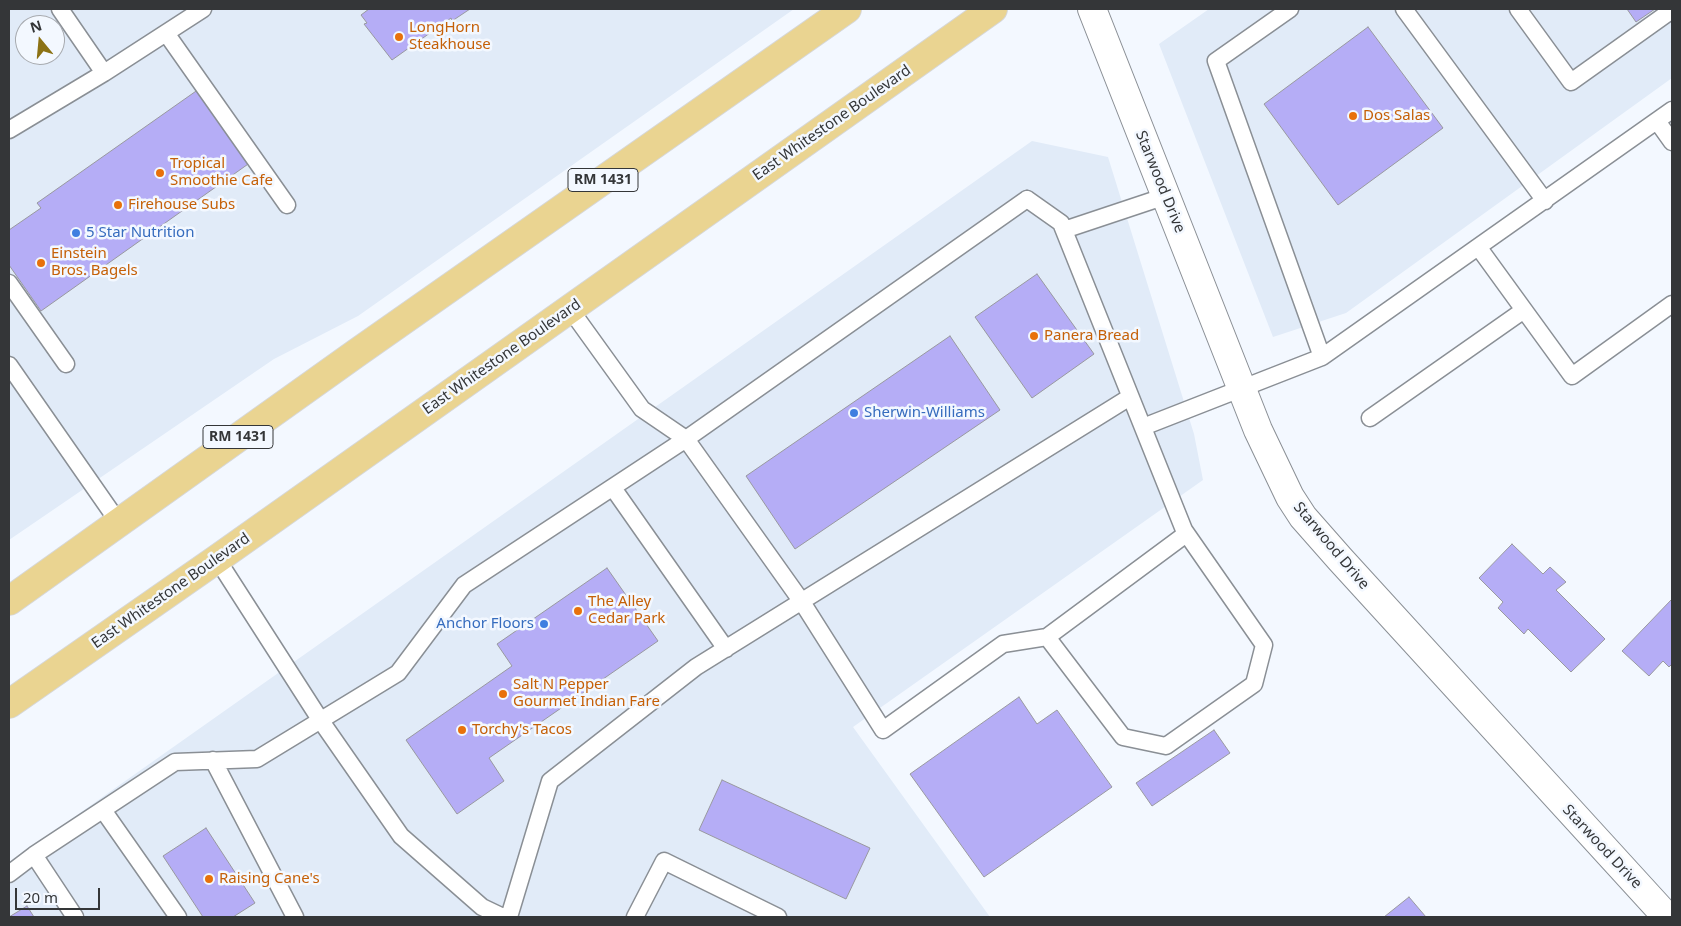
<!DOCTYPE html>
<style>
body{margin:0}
#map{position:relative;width:1681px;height:926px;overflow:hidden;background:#f3f8ff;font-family:"Noto Sans",sans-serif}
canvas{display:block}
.frame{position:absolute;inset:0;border:10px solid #343638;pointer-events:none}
.north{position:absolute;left:15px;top:15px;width:50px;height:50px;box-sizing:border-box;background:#f3f8ff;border:1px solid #a7aaaf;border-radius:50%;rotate:343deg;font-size:14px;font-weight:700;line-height:20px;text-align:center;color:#343638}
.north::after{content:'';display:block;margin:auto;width:18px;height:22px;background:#8c7215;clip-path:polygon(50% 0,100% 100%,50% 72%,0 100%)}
.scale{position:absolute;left:15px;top:888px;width:85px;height:22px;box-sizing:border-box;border:2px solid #343638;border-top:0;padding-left:6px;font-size:15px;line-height:18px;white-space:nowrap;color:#343638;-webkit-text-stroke:4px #f3f8ff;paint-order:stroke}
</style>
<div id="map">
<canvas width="1681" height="926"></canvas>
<div class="frame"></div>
<div class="north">N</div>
<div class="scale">20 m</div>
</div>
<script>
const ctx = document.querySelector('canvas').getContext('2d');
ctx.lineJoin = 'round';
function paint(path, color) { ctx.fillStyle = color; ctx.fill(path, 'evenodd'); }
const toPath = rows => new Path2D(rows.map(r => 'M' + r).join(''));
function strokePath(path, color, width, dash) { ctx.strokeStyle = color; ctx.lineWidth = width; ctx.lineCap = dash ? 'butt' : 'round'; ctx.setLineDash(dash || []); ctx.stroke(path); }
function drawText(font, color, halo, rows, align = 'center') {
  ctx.font = font + ' "Noto Sans",sans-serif'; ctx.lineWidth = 5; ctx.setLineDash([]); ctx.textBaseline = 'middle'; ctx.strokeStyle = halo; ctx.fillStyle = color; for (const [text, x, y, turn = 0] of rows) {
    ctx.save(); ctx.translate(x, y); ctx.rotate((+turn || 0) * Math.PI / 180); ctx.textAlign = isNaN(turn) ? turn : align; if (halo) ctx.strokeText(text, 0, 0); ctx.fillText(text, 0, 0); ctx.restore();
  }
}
paint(toPath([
 [9,9,794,9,358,316,274,359,9,540],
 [25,25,55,25,55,55,25,55],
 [1209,9,1672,9,1672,78,1346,313,1273,337,1159,44],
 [1032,141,1108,157,1194,434,1203,480,853,727,990,917,9,917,9,863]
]), '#e1ebf8');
const building = toPath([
 [369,9,470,9,452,21,451,18,392,60,364,24,367,23,361,15,369,9],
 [1627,9,1655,9,1636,22,1627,9],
 [1368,27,1443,128,1338,205,1264,104,1368,27],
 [199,89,251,162,41,311,9,265,9,230,41,208,37,203,199,89],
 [1037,274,1094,354,1032,398,975,317,1037,274],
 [950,336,1000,410,795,549,746,476,950,336],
 [1512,544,1543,574,1550,567,1566,582,1556,590,1605,639,1571,672,1528,629,1524,634,1498,608,1503,602,1479,578,1512,544],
 [607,568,658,641,489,758,504,781,457,814,406,740,512,666,497,644,607,568],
 [1672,599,1672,664,1669,667,1663,661,1649,676,1622,651,1672,599],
 [1019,697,1037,724,1057,710,1112,787,984,877,910,774,1019,697],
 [1214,730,1230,753,1152,806,1136,783,1214,730],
 [722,780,870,848,846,899,699,830,722,780],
 [206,828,255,903,233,917,203,917,163,856,206,828],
 [1409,897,1426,917,1384,917,1409,897],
 [27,906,34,917,9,917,27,906]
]);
paint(building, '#b5adf6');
strokePath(building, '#9999a0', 1);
const service = toPath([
 [60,9,104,73],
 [1290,9,1216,61,1322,357],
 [1404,9,1545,201],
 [1518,9,1571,82,1672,10],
 [166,33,287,205],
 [1657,121,1672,142],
 [9,130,104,73,203,9],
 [1027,199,1061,223,1184,530,1264,645,1254,684,1166,746,1123,737,1047,637,1003,644,883,730,802,602,686,439,1027,199],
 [1064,230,1166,196],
 [1479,248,1572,376,1672,304],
 [9,283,66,364],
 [9,365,119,523],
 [1370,418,1524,310],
 [1143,427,1322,357,1672,110],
 [613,488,726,649],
 [217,559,321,721,401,836,482,907,503,917],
 [1047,637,1186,534],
 [213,760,295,917],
 [103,810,178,917],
 [34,855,175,762,257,759,398,673,464,585,686,439,642,409,570,309],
 [9,874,34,855,75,917],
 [509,917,550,781,696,667,1130,397],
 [635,917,664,861,778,917]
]);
const minor = toPath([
 [1092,9,1258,430,1290,497,1303,517,1340,559,1667,917]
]);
const primary = toPath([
 [9,601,358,352,847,9],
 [9,704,217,559,993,9]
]);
strokePath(service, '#8a8f95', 19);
strokePath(minor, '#8a8f95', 30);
strokePath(primary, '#d6d7d7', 30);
strokePath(service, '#fff', 16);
strokePath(minor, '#fff', 28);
strokePath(primary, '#ead491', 28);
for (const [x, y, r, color] of [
 [399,37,5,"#e8710a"],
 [1353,116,5,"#e8710a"],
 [160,173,5,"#e8710a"],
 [118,205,5,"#e8710a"],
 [76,233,5,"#3f7fe0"],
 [41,263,5,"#e8710a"],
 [1034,336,5,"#e8710a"],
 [854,413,5,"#3f7fe0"],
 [578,611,5,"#e8710a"],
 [544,624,5,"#3f7fe0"],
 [503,694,5,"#e8710a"],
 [462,730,5,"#e8710a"],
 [209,879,5,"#e8710a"]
]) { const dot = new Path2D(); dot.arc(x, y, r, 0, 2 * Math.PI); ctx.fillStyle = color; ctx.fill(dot); strokePath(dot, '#f3f8ff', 2); }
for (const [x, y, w] of [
 [603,180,70],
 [238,437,70]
]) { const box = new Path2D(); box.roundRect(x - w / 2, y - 11.5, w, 23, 4); ctx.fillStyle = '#f3f8ff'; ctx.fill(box); strokePath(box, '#343638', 1); }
drawText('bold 14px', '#343638', null, [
 ["RM 1431",603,180],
 ["RM 1431",238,437]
]);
drawText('15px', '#c56008', '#f3f8ff', [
 ["LongHorn",409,28],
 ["Steakhouse",409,45],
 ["Dos Salas",1363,116],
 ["Tropical",170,164],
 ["Smoothie Cafe",170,181],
 ["Firehouse Subs",128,205],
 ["Einstein",51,254],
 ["Bros. Bagels",51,271],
 ["Panera Bread",1044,336],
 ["The Alley",588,602],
 ["Cedar Park",588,619],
 ["Salt N Pepper",513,685],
 ["Gourmet Indian Fare",513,702],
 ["Torchy's Tacos",472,730],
 ["Raising Cane's",219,879]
], 'left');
drawText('15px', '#343638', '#f3f8ff', [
 ["East Whitestone Boulevard",832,123,-35],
 ["Starwood Drive",1160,182,68],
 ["East Whitestone Boulevard",502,357,-35],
 ["Starwood Drive",1331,546,50],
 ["East Whitestone Boulevard",171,591,-35],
 ["Starwood Drive",1602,847,47]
]);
drawText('15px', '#366cbe', '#f3f8ff', [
 ["5 Star Nutrition",86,233],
 ["Sherwin-Williams",864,413],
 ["Anchor Floors",534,624,"right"]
], 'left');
</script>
